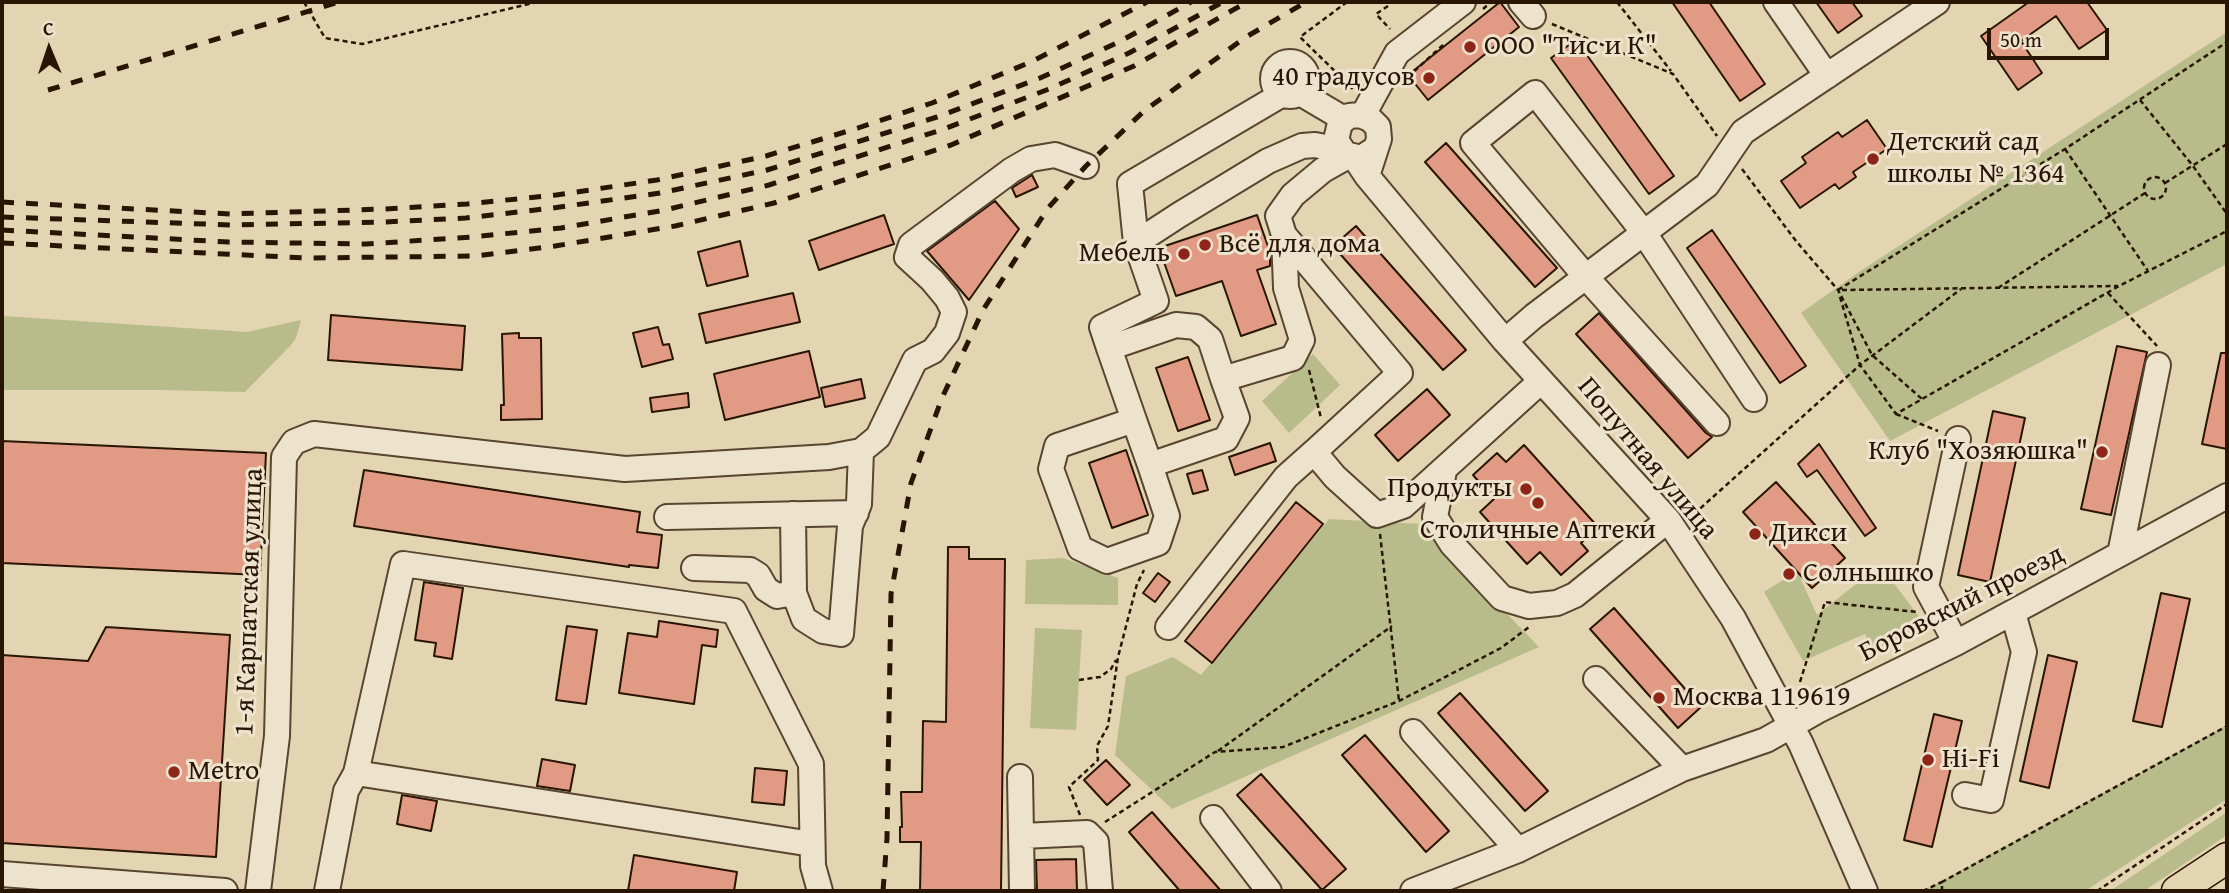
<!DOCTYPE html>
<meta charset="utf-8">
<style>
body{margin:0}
#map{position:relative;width:2229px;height:893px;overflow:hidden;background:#e3d4b2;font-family:"Gentium Book Plus",serif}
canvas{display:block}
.frame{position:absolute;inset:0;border:4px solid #291504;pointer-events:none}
.north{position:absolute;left:14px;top:14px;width:70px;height:70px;-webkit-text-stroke:5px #ede3cd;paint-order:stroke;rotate:358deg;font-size:19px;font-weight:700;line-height:28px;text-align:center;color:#291504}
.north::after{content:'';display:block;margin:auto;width:24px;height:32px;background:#291504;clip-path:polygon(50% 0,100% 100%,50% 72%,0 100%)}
.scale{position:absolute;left:1987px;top:28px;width:122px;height:32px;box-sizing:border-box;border:4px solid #291504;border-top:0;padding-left:9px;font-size:21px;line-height:24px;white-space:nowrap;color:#291504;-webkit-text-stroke:5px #ede3cd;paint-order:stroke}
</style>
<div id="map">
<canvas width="2229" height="893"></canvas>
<div class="frame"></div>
<div class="north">С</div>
<div class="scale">50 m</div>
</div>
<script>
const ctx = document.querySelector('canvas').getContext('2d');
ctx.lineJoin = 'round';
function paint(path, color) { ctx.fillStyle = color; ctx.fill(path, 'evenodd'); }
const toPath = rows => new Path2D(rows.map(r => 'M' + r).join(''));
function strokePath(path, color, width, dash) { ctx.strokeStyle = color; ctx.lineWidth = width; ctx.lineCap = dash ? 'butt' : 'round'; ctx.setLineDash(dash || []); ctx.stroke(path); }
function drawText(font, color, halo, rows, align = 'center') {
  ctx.font = font + ' "Gentium Book Plus",serif'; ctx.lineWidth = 6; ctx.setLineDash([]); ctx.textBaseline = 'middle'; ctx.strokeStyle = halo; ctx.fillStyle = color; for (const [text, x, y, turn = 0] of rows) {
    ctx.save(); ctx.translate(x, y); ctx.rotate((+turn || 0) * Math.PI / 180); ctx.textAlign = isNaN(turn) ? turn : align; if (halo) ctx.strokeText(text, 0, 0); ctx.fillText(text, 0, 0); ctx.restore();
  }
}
paint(toPath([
 [2227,32,2227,264,1890,441,1801,313,1859,272],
 [2,316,247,332,301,320,296,338,290,346,245,392,162,390,2,390],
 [1313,354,1340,385,1289,433,1262,401],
 [1329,519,1420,524,1539,647,1172,809,1115,755,1126,676,1173,657,1201,675],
 [1063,558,1118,578,1118,605,1025,604,1026,560],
 [1797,571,1817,615,1856,584,1893,582,1926,626,1872,651,1865,634,1803,661,1764,592],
 [1035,628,1082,630,1076,730,1030,728],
 [2227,725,2227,799,2085,891,1923,891],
 [2227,812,2227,835,2144,891,2110,891]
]), '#b7bc8a');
const building = toPath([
 [1500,2,1519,27,1428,100,1408,75,1500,2],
 [1672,2,1709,2,1765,84,1740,101,1672,2],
 [1816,2,1852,2,1862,16,1838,33,1816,2],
 [2029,2,2087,2,2107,30,2079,49,2056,16,2021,41,2042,73,2018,90,1981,36,2029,2],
 [1576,40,1674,176,1649,194,1551,58,1576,40],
 [1867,120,1887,149,1853,172,1856,177,1839,189,1835,184,1800,208,1781,181,1806,163,1802,157,1838,132,1842,137,1867,120],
 [1446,143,1557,268,1535,287,1425,162,1446,143],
 [1032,175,1038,187,1016,197,1012,188,1032,175],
 [995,201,1019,229,969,300,927,251,995,201],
 [884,215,894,244,819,270,809,241,884,215],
 [1257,215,1270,252,1270,266,1257,270,1276,324,1241,336,1222,281,1176,296,1159,248,1257,215],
 [1356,226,1466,350,1443,370,1333,246,1356,226],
 [1712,230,1806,366,1780,383,1687,248,1712,230],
 [740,241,748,276,707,286,698,252,740,241],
 [793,293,800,322,706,343,699,314,793,293],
 [1599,313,1706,433,1712,437,1688,458,1576,334,1599,313],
 [331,315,465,326,462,370,328,360,331,315],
 [658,327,663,345,669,344,673,359,642,367,633,333,658,327],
 [519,333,519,338,541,338,542,419,501,420,501,405,504,405,502,334,519,333],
 [2117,346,2147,352,2111,515,2081,509,2117,346],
 [809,351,820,397,725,420,714,374,809,351],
 [2221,353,2227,353,2227,449,2202,444,2221,353],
 [1188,357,1210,420,1178,431,1156,368,1188,357],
 [861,379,865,398,825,407,821,388,861,379],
 [1427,389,1450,415,1398,461,1375,435,1427,389],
 [688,393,689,407,652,412,650,398,688,393],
 [1993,411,2025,418,1990,582,1958,575,1993,411],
 [2,441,266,453,260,575,2,563,2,441],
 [1270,443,1276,461,1235,475,1229,457,1270,443],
 [1819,444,1876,528,1865,536,1817,470,1807,477,1798,464,1819,444],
 [1524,445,1598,527,1581,543,1588,551,1561,575,1540,552,1527,564,1480,512,1494,499,1473,475,1497,453,1506,462,1524,445],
 [1126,450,1148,515,1112,528,1089,463,1126,450],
 [364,470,640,512,637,532,662,535,658,568,629,565,629,567,354,526,364,470],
 [1202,470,1208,490,1193,494,1187,474,1202,470],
 [1776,482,1845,558,1812,588,1743,512,1776,482],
 [1296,502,1323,524,1212,663,1185,641,1296,502],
 [948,547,969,547,969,559,1005,559,1001,891,920,891,921,842,900,842,900,827,902,827,901,792,922,792,923,721,946,722,948,547],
 [1158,573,1170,582,1155,602,1143,593,1158,573],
 [424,582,463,588,452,659,434,656,436,643,415,640,424,582],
 [2161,593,2190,599,2162,727,2133,721,2161,593],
 [1614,608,1701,707,1678,728,1590,629,1614,608],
 [659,621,718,630,716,647,702,645,694,704,619,693,628,633,657,637,659,621],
 [567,626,597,630,586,704,556,700,567,626],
 [106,627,230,635,216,857,2,843,2,655,88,661,106,627],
 [2048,655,2077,662,2049,788,2020,781,2048,655],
 [1460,693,1548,791,1525,811,1438,713,1460,693],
 [1934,714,1962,721,1932,847,1904,840,1934,714],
 [1365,735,1449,831,1426,852,1342,755,1365,735],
 [542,759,575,765,570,791,537,786,542,759],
 [1106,760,1130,785,1107,805,1084,780,1106,760],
 [755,768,787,771,784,805,752,802,755,768],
 [1261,774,1346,869,1322,890,1237,795,1261,774],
 [402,795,437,801,431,831,397,824,402,795],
 [1152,812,1221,891,1180,891,1129,832,1152,812],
 [634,855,737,872,734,891,628,891,634,855],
 [1076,859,1077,891,1037,891,1036,860,1076,859]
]);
paint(building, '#e19b84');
strokePath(building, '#291504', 2);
const minor = toPath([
 [1521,2,1533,16],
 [1776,2,1827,76],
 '1273 79a17 17 0 1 1 34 0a17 17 0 1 1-34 0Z',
 [1300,93,1344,119],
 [1363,115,1397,53,1463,2],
 [1348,156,1323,170,1293,195,1278,216,1284,235,1400,373,1314,452,1335,477,1377,515,1403,506,1541,381],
 [1355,158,1367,176,1505,341,1668,520,1733,618,1801,744,1865,891],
 [1367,176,1379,139,1378,127,1370,119,1360,115,1349,116,1340,123,1336,140,1345,154,1361,158,1375,149],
 [1136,243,1179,215,1268,161,1302,146,1315,145,1340,150],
 [1505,341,1534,316,1707,185,1743,132,1937,2],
 [1109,348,1102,327,1156,301,1136,243,1130,184,1281,95],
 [1134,420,1109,348,1176,325,1196,327,1210,339,1223,379],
 [1717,423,1586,277,1473,143,1535,93,1644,233,1754,399],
 [1150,465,1134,420,1057,446,1051,469,1080,548,1107,561,1158,543,1167,516,1150,465,1226,439,1237,418,1223,379,1293,358,1302,340,1286,288,1284,235],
 [1444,471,1435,517,1452,544,1502,598,1529,606,1557,603,1575,595,1668,520],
 [667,517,856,513],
 [2120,554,2158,365],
 [694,568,750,570,758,575,766,589,777,596,794,593,793,514],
 [794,593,804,619,823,631,841,634,850,526,859,504,861,451],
 [1168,627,1286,477,1314,452],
 [1956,643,1926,587,1958,439],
 [1596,679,1682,769],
 [1413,732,1518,850],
 [1020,777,1022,891],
 [1965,795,1991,800,2024,652,2013,613],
 [1213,818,1269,891],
 [1022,836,1087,833,1096,842,1100,891],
 [812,844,356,773,403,564,734,611,811,764,813,866,820,891],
 [2,874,225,891],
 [258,891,277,736,284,457,294,442,314,434,625,469,829,457,861,451,878,437,915,360,933,351,947,333,954,312,947,298,932,280,907,257,911,245,1012,170,1031,159,1055,155,1086,166],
 [327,891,346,791,356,773],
 [1413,891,1518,850,1682,769,1766,740,1817,711,1956,643,2227,496]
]);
const major = toPath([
 [2177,891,2227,858]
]);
strokePath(minor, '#584530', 28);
strokePath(major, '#291504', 33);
strokePath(toPath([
 [304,2,325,38,362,44,537,2],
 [1347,2,1300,37,1353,89],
 [1617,2,1671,71],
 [1388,6,1376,14,1390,29],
 [1483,9,1491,2],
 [1552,24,1673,74,1717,136],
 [1408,77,1444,44],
 [2140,100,2193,166,2227,214],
 [2065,149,2148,271],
 [1742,169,1796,241,1838,290,1872,355,1922,399],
 '2144 188a11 11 0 1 1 22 0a11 11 0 1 1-22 0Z',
 [2165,183,2227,144],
 [1998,288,2145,193],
 [1838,290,2065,149,2227,42],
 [1842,290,2118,286],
 [2108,293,2157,346],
 [1840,297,1860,365,1961,289],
 [1309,370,1321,418],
 [1896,414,1938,431],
 [1694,514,1860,365,1896,414,2119,286,2227,231],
 [1380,534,1399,701],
 [1079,680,1100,677,1111,669,1116,660],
 [1800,682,1825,602,1917,612],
 [1218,751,1392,626],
 [1080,815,1069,787,1098,760,1097,746,1108,726,1118,657,1137,584,1144,570],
 [1105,822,1215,752,1283,747,1399,701,1501,648,1529,627],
 [1923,891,1942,882],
 [1942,891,1942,882,2227,726],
 [2097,891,2227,804]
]), '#291504', 2.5, [5, 3.5]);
strokePath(minor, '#ede3cd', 24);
strokePath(major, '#e3d4b2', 30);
strokePath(toPath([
 [48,90,339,2],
 [2,202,230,214,385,209,467,204,556,195,657,180,766,156,858,128,932,103,1033,61,1147,2],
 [2,217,231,225,384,222,466,218,553,208,660,193,767,170,937,117,1040,78,1119,42,1191,2],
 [2,230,229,242,366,244,472,237,561,228,665,210,769,185,941,130,1049,89,1129,53,1223,2],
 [2,243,306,258,475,256,555,246,675,226,774,203,951,145,1134,66,1247,2],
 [883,891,887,838,891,594,911,483,942,398,983,310,1048,208,1086,166,1144,111,1246,37,1306,2]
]), '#291504', 5, [12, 12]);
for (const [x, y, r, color] of [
 [1470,47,7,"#8f2418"],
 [1429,78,7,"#8f2418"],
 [1873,159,7,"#8f2418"],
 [1205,245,7,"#8f2418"],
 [1184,254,7,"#8f2418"],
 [2102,452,7,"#8f2418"],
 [1526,489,7,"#8f2418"],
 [1538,503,7,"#8f2418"],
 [1755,534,7,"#8f2418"],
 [1789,574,7,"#8f2418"],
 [1659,698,7,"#8f2418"],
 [1928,760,7,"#8f2418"],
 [174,772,7,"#8f2418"]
]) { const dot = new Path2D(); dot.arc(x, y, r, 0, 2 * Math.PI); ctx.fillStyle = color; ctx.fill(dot); strokePath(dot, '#ede3cd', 2.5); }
drawText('28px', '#291504', '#ede3cd', [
 ["ООО \"Тис и К\"",1484,47],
 ["40 градусов",1415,78,"right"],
 ["Детский сад",1887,143],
 ["школы № 1364",1887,175],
 ["Всё для дома",1219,245],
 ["Мебель",1170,254,"right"],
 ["Клуб \"Хозяюшка\"",2088,452,"right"],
 ["Продукты",1512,489,"right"],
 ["Столичные Аптеки",1538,531,"center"],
 ["Дикси",1769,534],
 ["Солнышко",1803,574],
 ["Москва 119619",1673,698],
 ["Hi-Fi",1942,760],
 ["Metro",188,772]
], 'left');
drawText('28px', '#291504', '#ede3cd', [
 ["Попутная улица",1647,459,50],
 ["1-я Карпатская улица",250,602,-88],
 ["Боровский проезд",1962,604,-27]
]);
</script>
